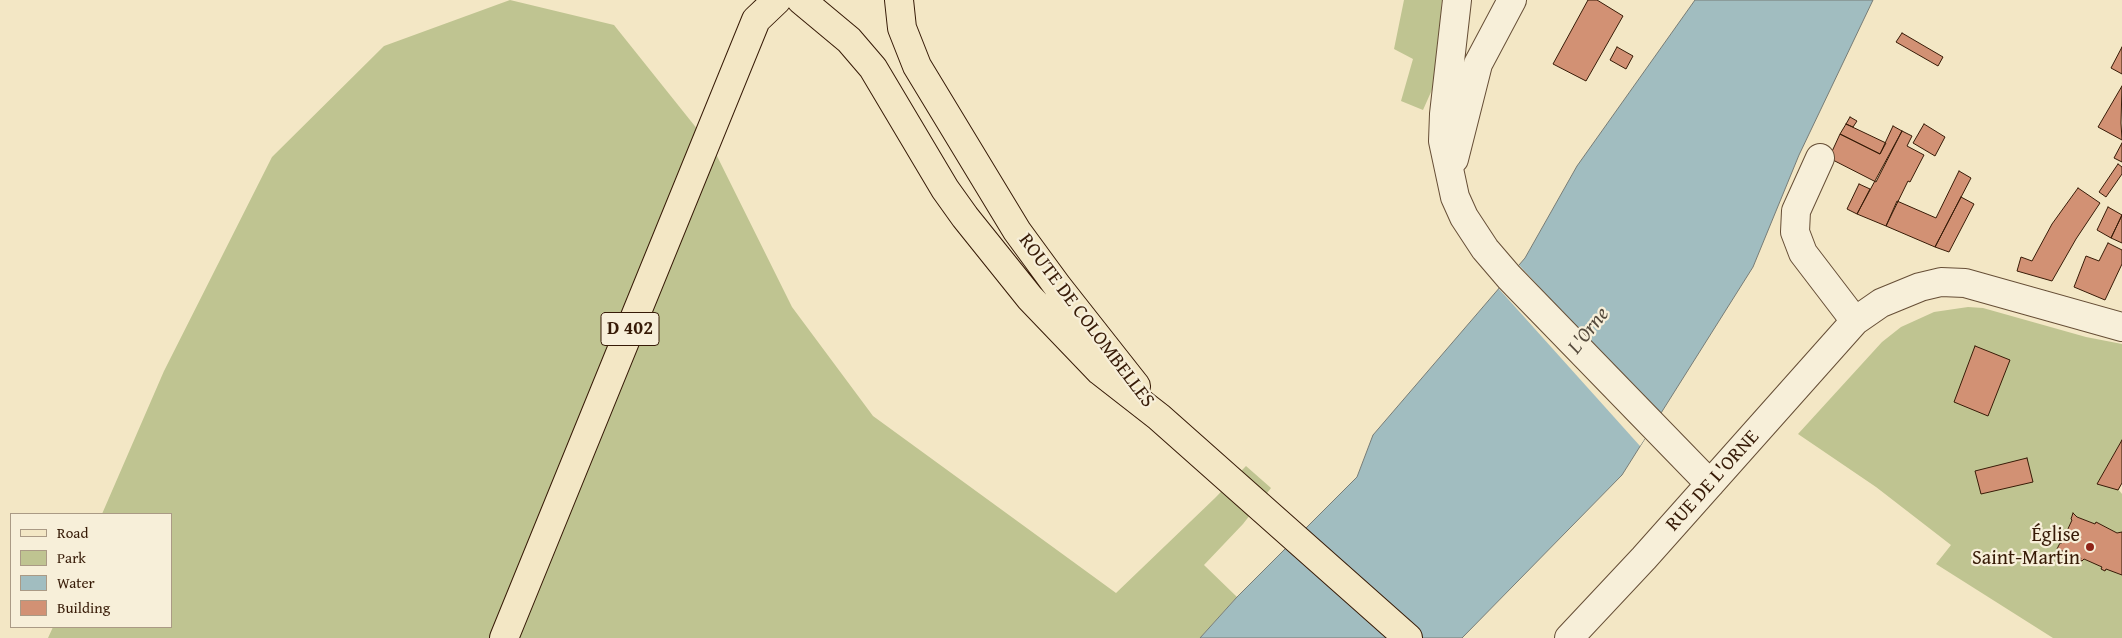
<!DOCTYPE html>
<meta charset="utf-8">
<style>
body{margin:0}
#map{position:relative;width:2122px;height:638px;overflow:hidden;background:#f3e7c5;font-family:"Gentium Book Plus",serif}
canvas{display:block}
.legend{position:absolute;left:10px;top:513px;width:162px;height:115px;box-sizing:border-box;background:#f7efd9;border:1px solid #aa9a85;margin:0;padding:6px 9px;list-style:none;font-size:15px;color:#371b07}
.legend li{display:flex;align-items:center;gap:10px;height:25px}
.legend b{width:25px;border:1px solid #aa9a85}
</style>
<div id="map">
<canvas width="2122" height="638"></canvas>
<ul class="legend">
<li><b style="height:6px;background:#f3e7c5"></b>Road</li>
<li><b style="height:14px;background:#bfc491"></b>Park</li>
<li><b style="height:14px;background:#a1bdc0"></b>Water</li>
<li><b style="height:14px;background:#d29174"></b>Building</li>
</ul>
</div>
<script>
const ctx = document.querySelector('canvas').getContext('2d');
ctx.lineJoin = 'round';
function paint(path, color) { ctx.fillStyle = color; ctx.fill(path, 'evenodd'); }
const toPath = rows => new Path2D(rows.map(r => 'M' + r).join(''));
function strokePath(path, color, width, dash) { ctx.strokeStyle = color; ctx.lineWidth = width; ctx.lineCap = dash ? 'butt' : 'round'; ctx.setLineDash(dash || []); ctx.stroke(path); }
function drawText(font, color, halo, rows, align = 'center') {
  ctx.font = font + ' "Gentium Book Plus",serif'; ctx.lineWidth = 4.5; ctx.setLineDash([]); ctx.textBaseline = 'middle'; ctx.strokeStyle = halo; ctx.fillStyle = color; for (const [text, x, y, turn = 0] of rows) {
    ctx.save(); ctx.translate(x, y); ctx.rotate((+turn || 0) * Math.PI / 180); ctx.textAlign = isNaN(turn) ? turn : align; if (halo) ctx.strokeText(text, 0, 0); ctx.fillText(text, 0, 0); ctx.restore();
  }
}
paint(toPath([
 [510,0,614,25,714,150,792,307,873,416,1116,593,1215,498,1246,466,1271,488,1243,524,1204,565,1237,597,1200,638,48,638,53,627,171,627,171,514,102,514,164,371,272,157,384,46],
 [1404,0,1442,0,1435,83,1423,110,1401,101,1413,59,1394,49],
 [1968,307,1983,308,2086,337,2122,344,2122,440,2097,484,2118,489,2122,494,2122,535,2121,532,2117,533,2096,522,2095,524,2077,517,2073,513,2071,518,2072,520,2061,544,2060,544,2057,549,2081,558,2080,560,2082,561,2084,559,2122,575,2122,638,2053,638,1936,564,1951,545,1876,487,1798,434,1882,342,1901,327,1934,312]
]), '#bfc491');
const water = toPath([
 [1695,0,1873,0,1799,155,1753,267,1622,475,1462,638,1200,638,1237,597,1357,477,1373,435,1525,258,1577,166,1695,0]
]);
paint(water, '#a1bdc0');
strokePath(water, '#777c76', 1);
paint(toPath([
 [1519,265,1659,417,1640,446,1499,289]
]), '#f3e7c5');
const building = toPath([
 [1588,0,1597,0,1623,16,1586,81,1553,64,1588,0],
 [1902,33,1943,57,1938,66,1896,42,1902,33],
 [1617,47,1633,56,1626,69,1610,60,1617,47],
 [2122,47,2122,74,2111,68,2122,47],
 [2122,86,2121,123,2122,140,2098,127,2122,86],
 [1850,117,1857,121,1853,127,1846,124,1850,117],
 [1846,124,1886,143,1880,154,1840,134,1846,124],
 [1924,124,1945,137,1935,156,1913,143,1924,124],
 [1893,126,1902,131,1876,182,1829,158,1840,134,1880,154,1893,126],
 [1902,131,1912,136,1907,146,1924,155,1910,182,1908,181,1886,226,1857,214,1902,131],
 [2122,143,2122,162,2114,158,2122,143],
 [2118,164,2122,167,2122,174,2106,197,2099,192,2118,164],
 [1959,171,1971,178,1935,247,1886,226,1897,201,1936,218,1959,171],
 [1859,184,1870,189,1857,214,1847,209,1859,184],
 [2078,188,2100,203,2076,239,2052,281,2017,271,2021,257,2032,261,2052,224,2078,188],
 [1961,197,1974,204,1949,252,1935,247,1961,197],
 [2108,207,2122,215,2111,238,2097,230,2108,207],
 [2122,215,2122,243,2111,238,2122,215],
 [2108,243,2122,250,2122,264,2105,300,2074,287,2086,256,2099,261,2108,243],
 [1975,346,2010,360,1988,416,1954,402,1975,346],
 [2122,440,2122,483,2118,490,2097,484,2122,440],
 [2027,458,2033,482,1981,494,1975,471,2027,458],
 [2073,513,2077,517,2095,524,2096,522,2117,533,2122,532,2122,575,2106,569,2105,571,2101,569,2102,567,2084,559,2082,561,2080,560,2081,558,2057,549,2060,543,2061,544,2072,520,2071,519,2073,513]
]);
paint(building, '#d29174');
strokePath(building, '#371b07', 1);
const minor = toPath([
 [1457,0,1444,114,1443,141,1455,197,1464,217,1485,249,1509,277,1710,484],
 [1820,158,1796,211,1795,232,1803,253,1855,321],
 [1454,159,1478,64,1512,0],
 [1569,638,1644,558,1855,321,1881,303,1920,287,1941,282,1965,283,2122,327]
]);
const major = toPath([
 [801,0,849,40,873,68,945,189,965,217,1030,298,1100,371,1159,417,1408,638],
 [899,0,902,28,917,66,1017,231,1058,287,1136,386],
 [504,638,756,20,777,0]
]);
strokePath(minor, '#664e36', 30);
strokePath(major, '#371b07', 30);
strokePath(minor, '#f7efd9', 28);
strokePath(major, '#f3e7c5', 28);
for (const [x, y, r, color] of [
 [2090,547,5,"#8f2418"]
]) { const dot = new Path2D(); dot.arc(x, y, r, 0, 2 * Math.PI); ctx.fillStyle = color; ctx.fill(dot); strokePath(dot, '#f7efd9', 2); }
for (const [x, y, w] of [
 [630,329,58]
]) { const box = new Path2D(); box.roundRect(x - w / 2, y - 16.5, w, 33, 4); ctx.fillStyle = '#f7efd9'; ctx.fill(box); strokePath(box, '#371b07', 1); }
drawText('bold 19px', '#371b07', null, [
 ["D 402",630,329]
]);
drawText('20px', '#371b07', '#f7efd9', [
 ["ROUTE DE COLOMBELLES",1086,321,53],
 ["RUE DE L'ORNE",1713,481,-48]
]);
drawText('20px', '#371b07', '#f7efd9', [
 ["Église",2080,536],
 ["Saint-Martin",2080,559]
], 'right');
drawText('italic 21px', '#574c3e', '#f7efd9', [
 ["L'Orne",1589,331,-52]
]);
</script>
